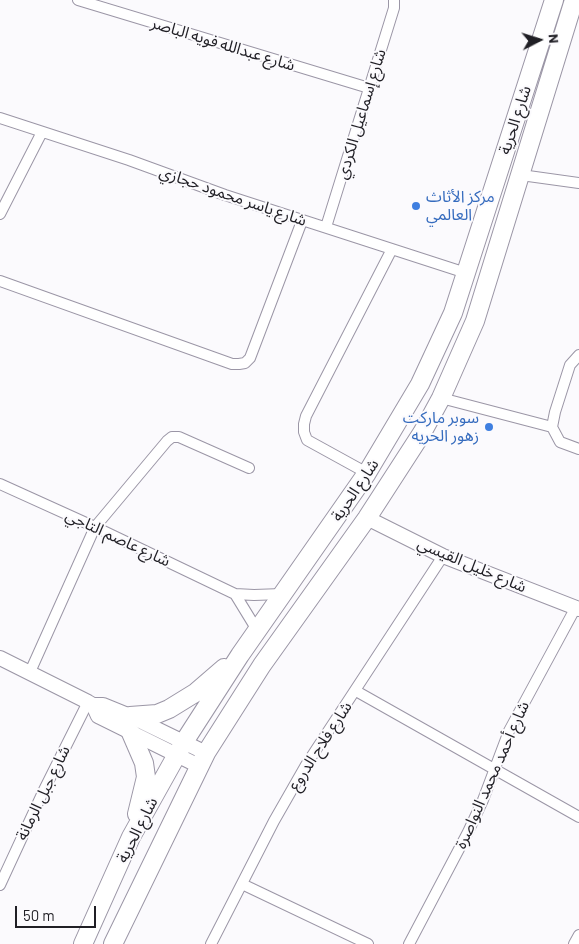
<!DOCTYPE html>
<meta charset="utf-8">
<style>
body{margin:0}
#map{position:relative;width:579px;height:944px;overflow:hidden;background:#fbfafd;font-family:Barlow,sans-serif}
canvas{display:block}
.north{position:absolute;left:514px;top:15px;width:50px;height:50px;-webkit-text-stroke:4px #fbfafd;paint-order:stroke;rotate:85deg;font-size:14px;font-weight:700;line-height:20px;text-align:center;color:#201f25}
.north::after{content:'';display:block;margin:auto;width:18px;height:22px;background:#201f25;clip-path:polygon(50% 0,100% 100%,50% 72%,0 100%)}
.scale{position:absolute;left:15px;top:906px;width:81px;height:22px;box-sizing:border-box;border:2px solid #201f25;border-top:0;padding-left:6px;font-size:15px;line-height:18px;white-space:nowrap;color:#201f25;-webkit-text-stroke:4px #fbfafd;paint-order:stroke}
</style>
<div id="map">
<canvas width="579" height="944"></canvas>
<div class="north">N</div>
<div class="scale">50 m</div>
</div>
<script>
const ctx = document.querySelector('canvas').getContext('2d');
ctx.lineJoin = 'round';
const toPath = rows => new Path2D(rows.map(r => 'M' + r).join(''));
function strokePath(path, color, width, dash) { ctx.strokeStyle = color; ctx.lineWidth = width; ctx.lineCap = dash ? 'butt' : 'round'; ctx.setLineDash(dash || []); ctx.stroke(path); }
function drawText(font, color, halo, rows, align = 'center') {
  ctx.font = font + ' Barlow,"Noto Sans Arabic",sans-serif'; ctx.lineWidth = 4; ctx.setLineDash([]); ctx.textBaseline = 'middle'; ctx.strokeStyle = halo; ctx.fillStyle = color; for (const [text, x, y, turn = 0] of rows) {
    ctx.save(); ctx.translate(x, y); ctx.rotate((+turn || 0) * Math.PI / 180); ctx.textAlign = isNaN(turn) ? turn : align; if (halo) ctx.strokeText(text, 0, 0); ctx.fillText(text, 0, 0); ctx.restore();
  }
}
const street = toPath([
 [78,0,369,88],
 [0,118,129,160,225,195,466,273],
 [521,175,579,183],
 [0,214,42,132],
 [326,227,394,8,394,0],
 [0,281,232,364,239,364,245,363,250,358,302,221],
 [579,355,570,365,555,412,552,427,560,442,579,449],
 [441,398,552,427],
 [367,473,307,440,304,432,304,424,306,416,392,249],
 [0,484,95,527,235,594,254,595,282,594],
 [235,594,257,630],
 [30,672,95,527,167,441,172,437,179,437,249,468],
 [356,691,579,817],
 [242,884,368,944],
 [0,885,43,792,88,702],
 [211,944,274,821,306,765,443,556],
 [409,944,468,832,483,800,509,731,576,607],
 [574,944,579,935]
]);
const secondary = toPath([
 [367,518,443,556,579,609],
 [0,658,88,702,93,705,98,716,199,766],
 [93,705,103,705,130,716,206,753]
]);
const highway = toPath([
 [130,716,157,714,169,709,195,693,224,668],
 [131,733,144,763,146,777,137,814],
 [83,944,131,837,184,742,240,655,367,473,420,384,453,313,554,0],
 [113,944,206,753,262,665,367,518,422,433,441,398,475,321,574,0]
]);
strokePath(street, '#9b96a6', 12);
strokePath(secondary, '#9b96a6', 16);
strokePath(highway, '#9b96a6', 20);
strokePath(street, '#fff', 10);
strokePath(secondary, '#fff', 14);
strokePath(highway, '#fff', 18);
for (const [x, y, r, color] of [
 [416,206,5,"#3f7fe0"],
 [489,427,5,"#3f7fe0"]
]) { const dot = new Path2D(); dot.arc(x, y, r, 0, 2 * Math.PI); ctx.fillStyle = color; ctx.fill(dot); strokePath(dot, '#fbfafd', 2); }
drawText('16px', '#201f25', '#fbfafd', [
 ["شارع عبدالله فويه الباصر",223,44,17],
 ["شارع إسماعيل الكردي",361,114,-73],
 ["شارع الحرية",515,120,-72],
 ["شارع ياسر محمود حجازي",233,196,19],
 ["شارع الحرية",355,490,-56],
 ["شارع عاصم التاجي",118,538,25],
 ["شارع خليل القيسي",472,565,23],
 ["شارع فلاح الدروع",320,746,-57],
 ["شارع أحمد محمد النواصرة",492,775,-66],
 ["شارع جبل الرمانة",43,793,-64],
 ["شارع الحرية",137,830,-63]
]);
drawText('16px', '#366cbe', '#fbfafd', [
 ["مركز الأثاث",426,197],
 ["العالمي",426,215],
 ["سوبر ماركت",479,418,"right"],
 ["زهور الحريه",479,436,"right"]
], 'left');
</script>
